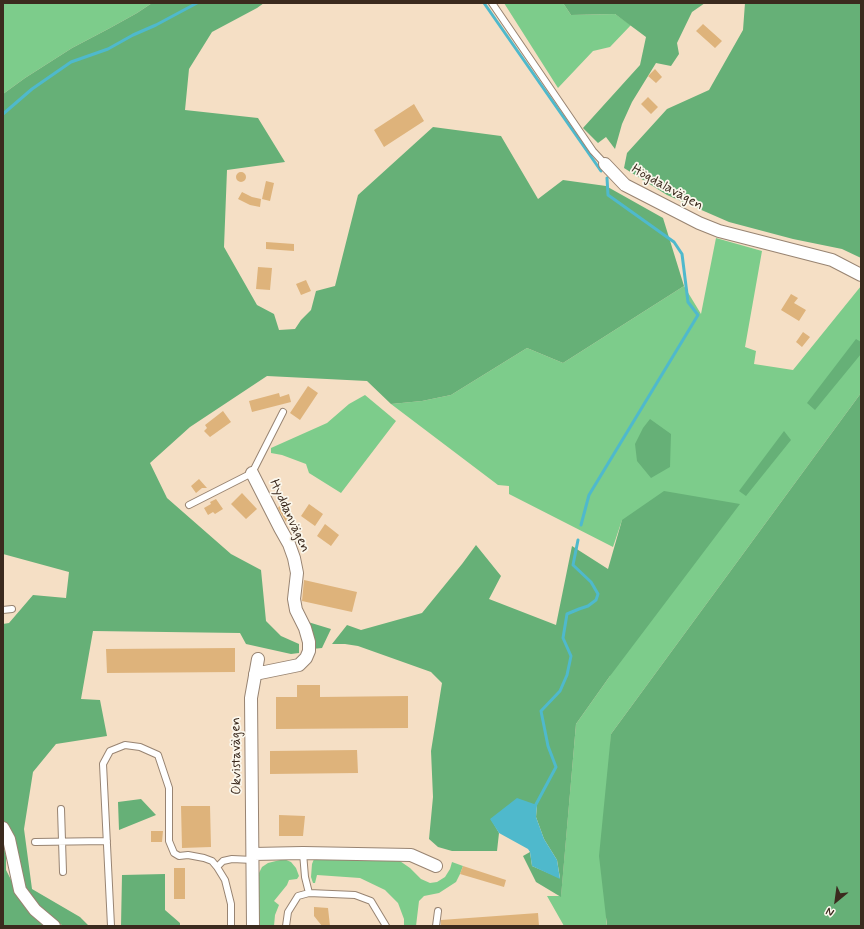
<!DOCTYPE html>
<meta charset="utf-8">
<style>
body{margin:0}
#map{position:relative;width:864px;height:929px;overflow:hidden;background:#f5dfc5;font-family:Mynerve,sans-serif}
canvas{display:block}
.frame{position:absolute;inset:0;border:4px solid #3b2a1e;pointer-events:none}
.north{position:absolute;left:816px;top:881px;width:40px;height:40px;-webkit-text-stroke:3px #fbf7ec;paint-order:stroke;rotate:209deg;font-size:11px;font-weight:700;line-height:16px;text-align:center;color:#3b2a1e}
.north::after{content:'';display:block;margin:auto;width:14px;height:18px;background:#3b2a1e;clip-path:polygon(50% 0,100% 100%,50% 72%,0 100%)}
</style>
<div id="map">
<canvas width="864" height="929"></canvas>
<div class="frame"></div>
<div class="north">N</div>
</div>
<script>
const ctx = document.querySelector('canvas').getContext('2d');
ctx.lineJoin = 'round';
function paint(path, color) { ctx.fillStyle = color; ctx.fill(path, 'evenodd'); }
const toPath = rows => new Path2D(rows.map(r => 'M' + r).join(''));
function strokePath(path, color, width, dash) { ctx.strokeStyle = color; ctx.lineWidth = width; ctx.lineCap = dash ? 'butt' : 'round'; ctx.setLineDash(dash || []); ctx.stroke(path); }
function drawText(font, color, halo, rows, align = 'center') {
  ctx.font = font + ' Mynerve,sans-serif'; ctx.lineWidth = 3.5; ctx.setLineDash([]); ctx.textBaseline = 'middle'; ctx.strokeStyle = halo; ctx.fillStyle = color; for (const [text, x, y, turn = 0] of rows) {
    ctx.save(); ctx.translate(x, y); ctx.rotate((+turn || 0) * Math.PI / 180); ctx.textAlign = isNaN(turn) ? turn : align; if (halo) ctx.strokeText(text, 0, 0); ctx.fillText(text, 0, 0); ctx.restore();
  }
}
paint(toPath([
 [3,3,152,3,137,13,110,28,72,48,25,78,3,94],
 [504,3,563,3,571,15,615,14,631,25,610,47,593,51,558,88],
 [716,238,762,251,745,347,756,351,754,364,793,370,861,286,861,393,611,734,606,921,607,926,564,926,547,896,561,896,576,724,610,676,622,520,613,547,509,494,509,486,498,485,391,404,422,401,451,395,527,348,563,363,684,286,701,314],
 [365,395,389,415,396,421,341,493,309,473,306,464,282,455,271,453,271,448,327,423,349,404],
 [394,857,410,868,421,879,430,883,437,882,445,877,450,869,452,862,463,866,460,874,456,882,439,893,424,896,419,901,416,926,404,926,404,919,398,903,385,890,360,878,317,875,315,883,313,883,311,877,312,864,314,859],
 [284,859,291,862,296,868,299,876,297,879,289,880,287,885,274,901,279,905,275,915,274,926,259,926,258,875,262,867,268,863]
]), '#7dcc8b');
paint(toPath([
 [152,3,264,3,257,8,212,32,189,69,185,110,258,118,285,162,227,170,224,247,257,305,274,314,279,330,295,329,301,320,311,310,316,291,335,286,358,195,433,127,501,136,538,199,563,180,606,186,663,218,684,286,563,363,527,348,451,395,422,401,391,404,367,381,267,376,190,427,150,463,167,498,231,554,261,570,266,621,281,636,299,644,299,653,291,654,246,644,240,633,93,631,81,699,100,700,107,736,56,744,33,772,24,829,32,889,80,917,89,926,63,926,37,906,24,892,19,876,15,840,3,820,3,624,9,623,33,595,66,598,69,572,3,554,3,94,25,78,72,48,110,28,137,13],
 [563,3,705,3,692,12,677,43,679,54,671,66,656,63,632,102,622,124,615,149,606,137,598,143,583,128,640,65,646,37,615,14,571,15],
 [745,3,861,3,861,258,842,249,793,239,729,222,667,195,624,168,627,153,667,109,709,90,743,30],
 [856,339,861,342,861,354,815,410,807,403],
 [861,393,861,926,607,926,599,856,611,734],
 [650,419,671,434,670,467,651,478,637,461,635,444,643,428],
 [784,431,791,440,746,496,739,491],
 [664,491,740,504,610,676,576,724,561,897,536,882,523,856,530,852,532,866,560,878,557,860,544,839,536,817,537,805,491,819,499,833,497,851,452,851,438,847,429,839,433,797,431,751,442,683,431,672,358,646,345,644,332,644,347,625,361,630,422,613,462,564,476,545,501,576,489,599,556,625,572,546,608,569,622,520],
 [308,622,331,629,322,648,312,649],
 [141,799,156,815,119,830,118,802],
 [3,843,6,856,6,870,25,907,44,926,3,926],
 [165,874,165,910,180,923,180,926,121,926,122,875]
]), '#66b077');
paint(toPath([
 [517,798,537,805,536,817,544,839,557,860,560,879,532,866,530,852,528,849,499,833,490,819]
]), '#4fb9cc');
strokePath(toPath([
 [484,3,601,171],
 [3,114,32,89,71,62,108,49,133,35,156,25,197,3],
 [581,525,589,495,698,315,688,302,682,254,674,242,608,195,607,178],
 [534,808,556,767,548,746,541,711,560,691,567,675,571,656,563,638,567,614,579,609,588,606,596,600,598,594,591,582,573,565,578,540]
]), '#4fb9cc', 3);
paint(toPath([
 [703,24,722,41,715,48,696,31],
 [655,69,662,77,656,83,648,76],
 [648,97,658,107,651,114,641,104],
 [414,104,424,121,384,147,374,130],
 '236 177a5 5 0 1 1 10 0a5 5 0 1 1-10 0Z',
 [266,181,274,183,270,201,262,199],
 [242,192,252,197,261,199,260,207,250,205,238,199],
 [266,242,294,244,294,251,266,249],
 [258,267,272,268,270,290,256,289],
 [306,280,311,291,301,295,296,284],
 [791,294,798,298,794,303,806,310,799,321,781,310],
 [803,332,810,337,802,347,796,342],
 [308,386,318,393,300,420,290,413],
 [279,393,280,397,289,394,291,402,252,412,249,401],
 [223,411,231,422,210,437,204,431,207,428,205,425],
 [199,479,207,488,202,488,196,493,191,486],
 [242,493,257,509,246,519,231,504],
 [216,499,223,509,215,514,213,512,208,515,204,508,211,504,210,502],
 [309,504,323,514,315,526,301,516],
 [280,505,292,515,286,522,278,508],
 [325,524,339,535,331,546,317,536],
 [304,580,357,592,352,612,302,601],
 [235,648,235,672,107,673,106,649],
 [297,685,320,685,320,697,408,696,408,728,276,729,276,697,297,697],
 [357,750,358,773,270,774,270,751],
 [181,806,210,806,211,847,182,848],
 [279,815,305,816,303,836,279,836],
 [151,831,163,831,162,842,151,842],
 [463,866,506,880,504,887,460,874],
 [174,868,185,868,185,899,174,899],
 [314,907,328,908,330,926,322,926,314,916],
 [538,913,539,926,441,926,441,920]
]), '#deb37b');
const lane = toPath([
 [492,3,593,151,605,164],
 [189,505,252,473,283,412],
 [3,610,12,609],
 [61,809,63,872],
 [35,842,107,841],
 [303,853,305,877,309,893],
 [217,867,223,861,232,859,253,860],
 [111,926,103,764,110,751,125,745,140,747,158,755,169,788,169,841,174,853,179,856,188,855,204,858,212,861,217,867,225,880,231,904,231,926],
 [286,926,288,912,298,896,309,893,355,895,371,901,386,926],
 [436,926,438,911]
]);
const street = toPath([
 [605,164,625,185,699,223,719,231,832,260,861,275],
 [252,473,280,528,289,544,294,558,297,573,294,599,296,610,305,628,309,642,309,651,306,658,299,665,255,674],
 [3,828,9,839,20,890,35,910,54,926],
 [253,854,303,853,411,855,436,866],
 [253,926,251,698,258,659]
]);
strokePath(lane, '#988472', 8);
strokePath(street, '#988472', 14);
strokePath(lane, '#fff', 6);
strokePath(street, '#fff', 12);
drawText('14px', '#3b2a1e', '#fbf7ec', [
 ["Högdalavägen",667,188,29],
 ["Hyddanvägen",289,516,65],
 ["Okvistavägen",237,756,-91]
]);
</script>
